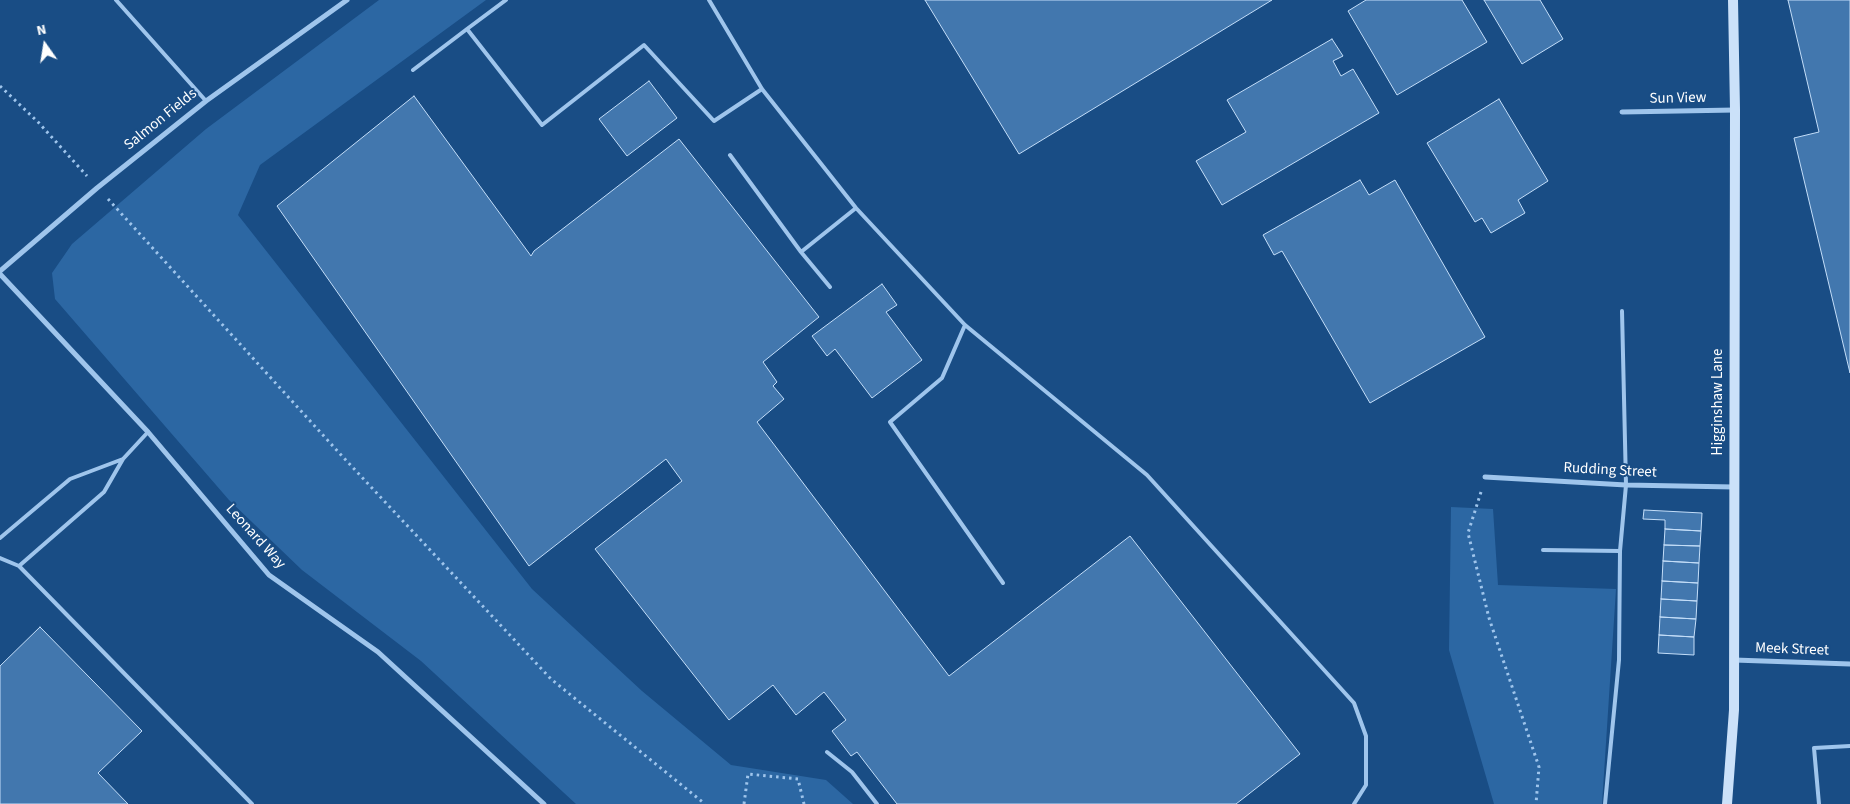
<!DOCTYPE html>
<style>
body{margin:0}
#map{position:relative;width:1850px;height:804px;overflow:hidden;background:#194d85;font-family:"Source Sans 3",sans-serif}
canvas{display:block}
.north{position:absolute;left:20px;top:20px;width:50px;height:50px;-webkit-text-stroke:4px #194d85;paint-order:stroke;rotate:347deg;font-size:14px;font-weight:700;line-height:20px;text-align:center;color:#fff}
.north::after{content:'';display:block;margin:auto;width:18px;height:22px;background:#fff;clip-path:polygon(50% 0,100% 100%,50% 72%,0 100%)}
</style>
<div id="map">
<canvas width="1850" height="804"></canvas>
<div class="north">N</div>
</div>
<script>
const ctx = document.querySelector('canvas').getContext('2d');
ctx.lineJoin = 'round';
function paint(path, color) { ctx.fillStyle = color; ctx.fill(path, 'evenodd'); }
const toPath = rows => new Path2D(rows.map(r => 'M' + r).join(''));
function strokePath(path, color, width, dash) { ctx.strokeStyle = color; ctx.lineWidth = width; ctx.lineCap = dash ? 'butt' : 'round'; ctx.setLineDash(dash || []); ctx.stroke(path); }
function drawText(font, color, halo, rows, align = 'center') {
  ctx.font = font + ' "Source Sans 3",sans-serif'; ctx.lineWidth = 4; ctx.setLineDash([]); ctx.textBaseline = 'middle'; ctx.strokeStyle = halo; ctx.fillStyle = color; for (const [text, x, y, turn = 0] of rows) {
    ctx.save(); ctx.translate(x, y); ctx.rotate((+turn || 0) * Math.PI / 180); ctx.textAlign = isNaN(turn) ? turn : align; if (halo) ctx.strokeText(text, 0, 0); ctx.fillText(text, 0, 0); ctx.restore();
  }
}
paint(toPath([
 [379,0,486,0,260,165,238,215,532,589,642,691,731,765,826,780,853,804,576,804,421,661,302,570,229,500,55,299,52,273,72,244,206,129],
 [1451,507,1493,509,1498,585,1616,589,1602,804,1494,804,1449,650]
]), '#2c67a3');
const building = toPath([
 [925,0,1272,0,1019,154,925,0],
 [1366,0,1462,0,1487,42,1397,95,1348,11,1366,0],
 [1484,0,1540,0,1563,39,1522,64,1484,0],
 [1788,0,1850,0,1850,373,1794,138,1819,132,1788,0],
 [1332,39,1343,56,1333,61,1341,76,1353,69,1379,113,1222,205,1196,161,1246,132,1227,100,1332,39],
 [649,81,677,118,627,156,599,119,649,81],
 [414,96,531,256,534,251,679,139,819,317,763,362,777,382,773,386,784,399,757,422,949,676,1130,536,1300,754,1236,804,897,804,857,752,851,756,832,731,846,720,824,692,796,715,773,685,729,720,595,549,682,481,666,459,529,566,277,206,414,96],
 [1499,99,1548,181,1518,200,1525,213,1491,233,1482,218,1475,222,1427,143,1499,99],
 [1360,180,1369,195,1395,180,1485,337,1370,403,1282,251,1274,255,1263,235,1360,180],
 [882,284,897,305,886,312,922,360,872,398,835,349,827,356,812,336,882,284],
 [1644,510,1702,513,1701,531,1665,529,1665,520,1643,519,1644,510],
 [1665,529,1701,531,1700,546,1664,545,1665,529],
 [1664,545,1700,546,1699,563,1663,561,1664,545],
 [1663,561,1699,563,1698,583,1662,581,1663,561],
 [1662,581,1698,583,1697,601,1661,599,1662,581],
 [1661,599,1697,601,1696,619,1660,617,1661,599],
 [1660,617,1696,619,1694,637,1659,635,1660,617],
 [40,627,142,731,98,773,128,804,0,804,0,666,40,627],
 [1659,635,1694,637,1694,655,1658,653,1659,635]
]);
paint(building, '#4277ae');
strokePath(building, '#c4def9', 1);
strokePath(toPath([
 [0,86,38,122,87,176],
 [108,199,342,456,551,679,705,804],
 [1481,492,1468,533,1489,618,1539,767,1536,804],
 [744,804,748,774,798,779,804,804]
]), '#9fc5ec', 3, [2.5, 4]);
strokePath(toPath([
 [116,0,206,101],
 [709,0,762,89,856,208,965,325,1147,475,1354,703,1366,736,1366,785,1354,804],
 [467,29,506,0],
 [413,70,467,29,542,125,644,45,714,121,762,89],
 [730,155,801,252,830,287],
 [801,252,856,208],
 [965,325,942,378,890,422,1003,583],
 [148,432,123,459,104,492,19,566,252,804],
 [0,538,70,479,123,459],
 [1543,550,1620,551],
 [0,558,19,566],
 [827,752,852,772,877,804],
 [1605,804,1619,660,1620,551,1626,485,1622,311],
 [1819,804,1814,748,1850,746]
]), '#9fc5ec', 4);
strokePath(toPath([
 [1622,112,1735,110],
 [0,271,97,188,206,101,347,0],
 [0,274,148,432,269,575,378,652,544,804],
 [1485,477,1626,485,1734,487],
 [1734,660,1850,664]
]), '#9fc5ec', 5);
strokePath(toPath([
 [1727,804,1734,710,1735,110,1733,0]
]), '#cbe1f9', 10);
drawText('15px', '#fff', '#194d85', [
 ["Sun View",1678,99,-1],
 ["Salmon Fields",161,120,-39],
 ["Higginshaw Lane",1719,402,-90],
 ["Rudding Street",1610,471,3],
 ["Leonard Way",255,537,48],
 ["Meek Street",1792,650,2]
]);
</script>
